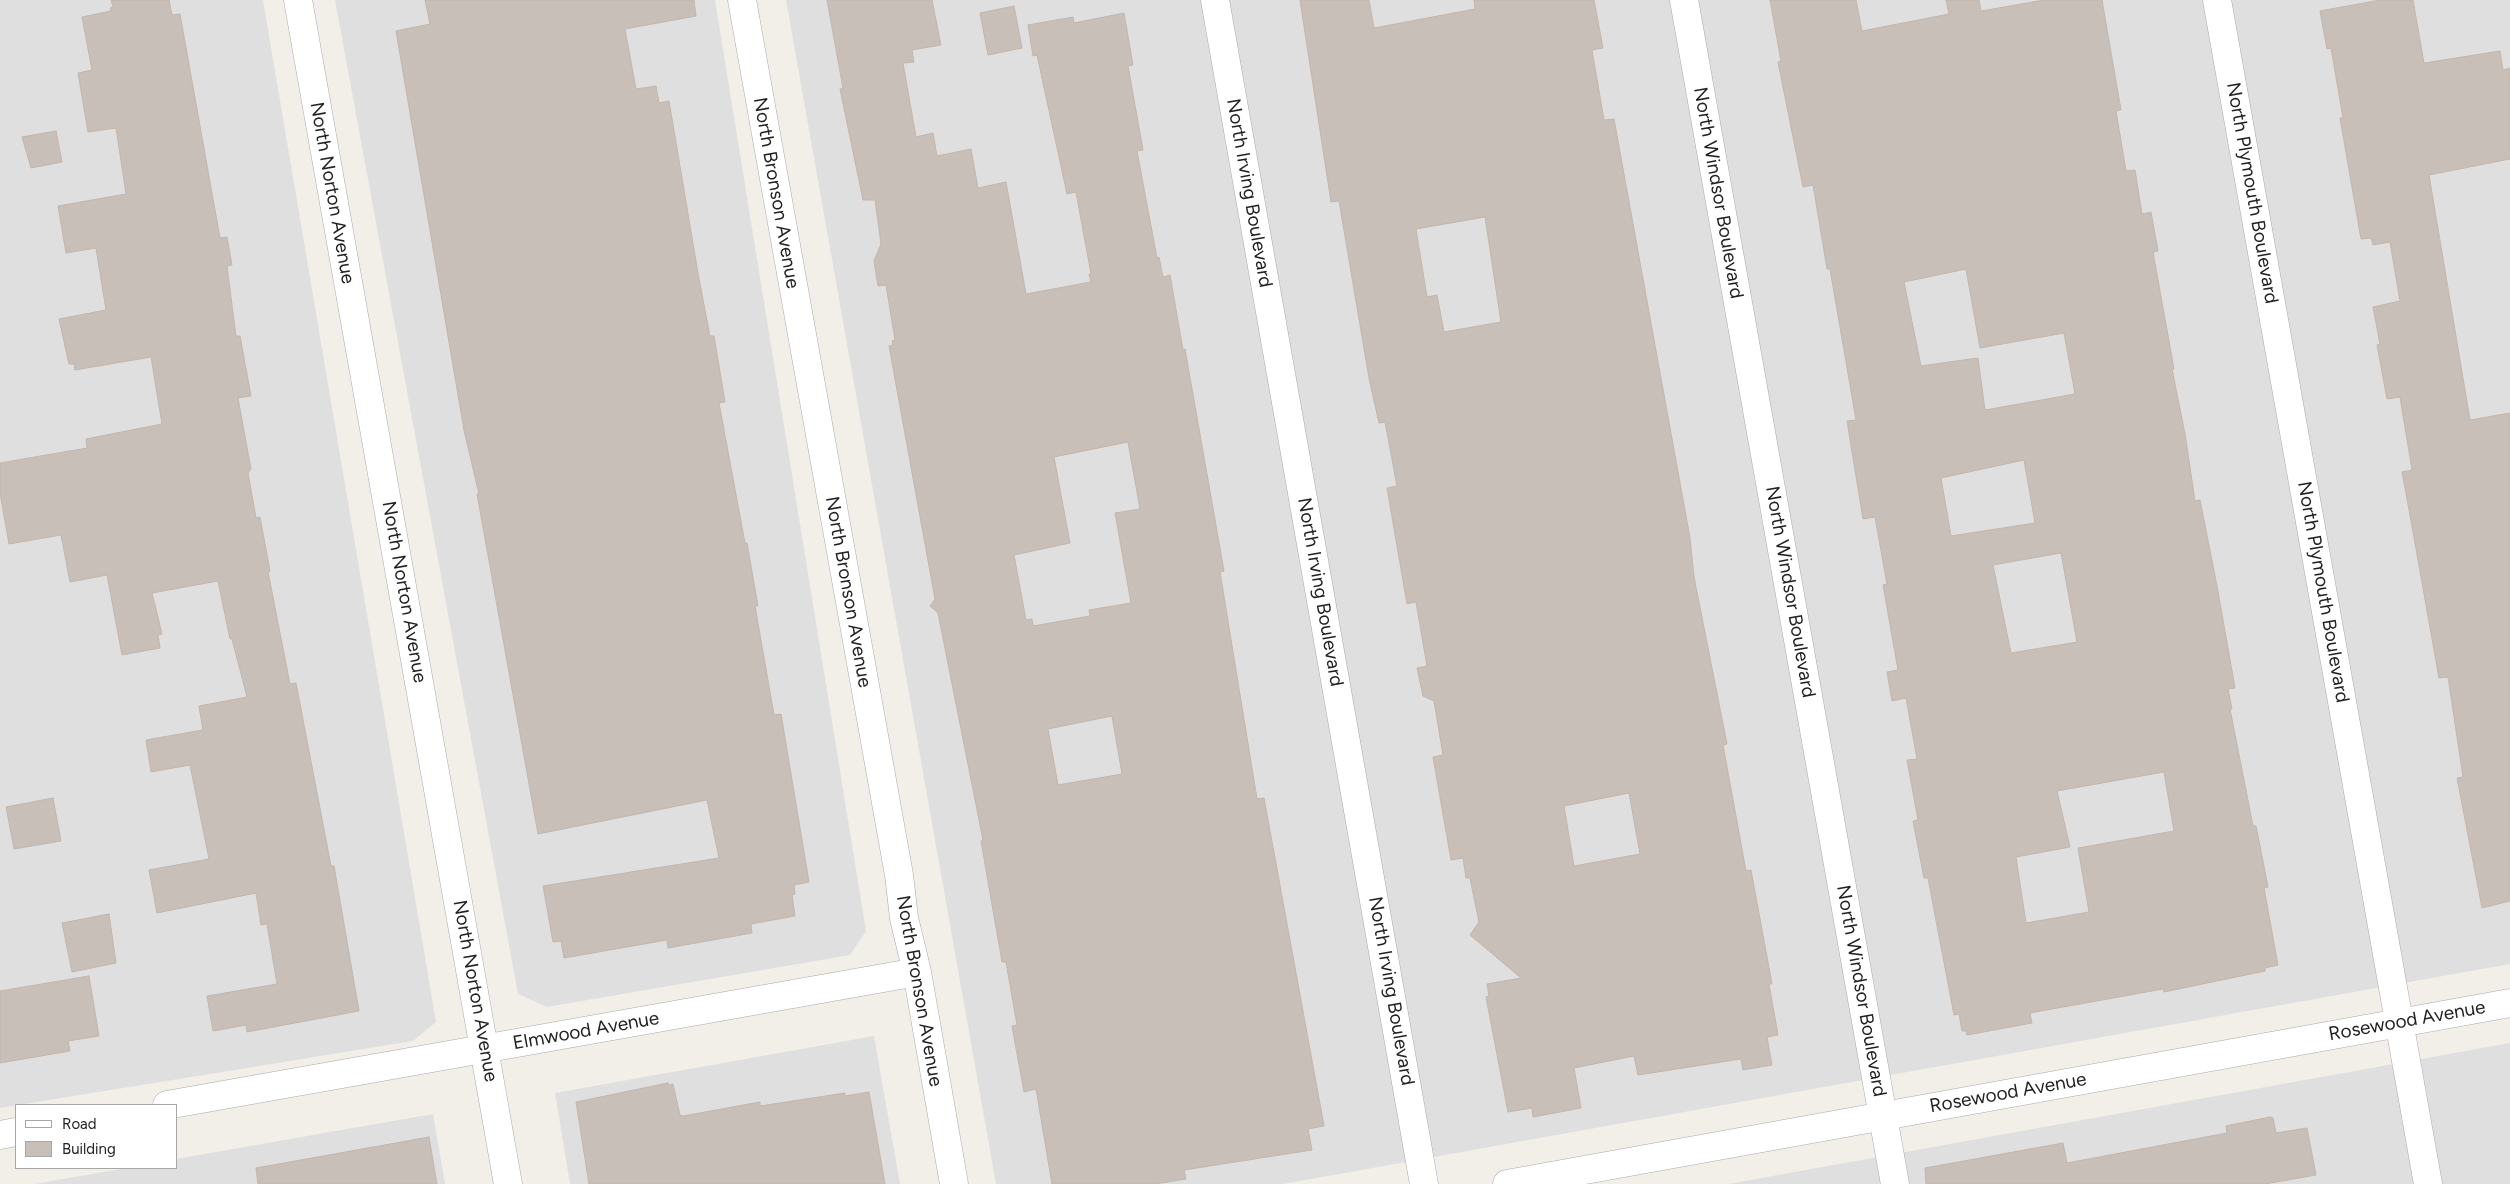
<!DOCTYPE html>
<style>
body{margin:0}
#map{position:relative;width:2510px;height:1184px;overflow:hidden;background:#f2efe9;font-family:Figtree,sans-serif}
canvas{display:block}
.legend{position:absolute;left:15px;top:1104px;width:162px;height:65px;box-sizing:border-box;background:#fff;border:1px solid #a7a7a7;margin:0;padding:6px 9px;list-style:none;font-size:15px;color:#222}
.legend li{display:flex;align-items:center;gap:10px;height:25px}
.legend b{width:25px;border:1px solid #a7a7a7}
</style>
<div id="map">
<canvas width="2510" height="1184"></canvas>
<ul class="legend">
<li><b style="height:6px;background:#fff"></b>Road</li>
<li><b style="height:14px;background:#c7bfb8"></b>Building</li>
</ul>
</div>
<script>
const ctx = document.querySelector('canvas').getContext('2d');
ctx.lineJoin = 'round';
function paint(path, color) { ctx.fillStyle = color; ctx.fill(path, 'evenodd'); }
const toPath = rows => new Path2D(rows.map(r => 'M' + r).join(''));
function strokePath(path, color, width, dash) { ctx.strokeStyle = color; ctx.lineWidth = width; ctx.lineCap = dash ? 'butt' : 'round'; ctx.setLineDash(dash || []); ctx.stroke(path); }
function drawText(font, color, halo, rows, align = 'center') {
  ctx.font = font + ' Figtree,sans-serif'; ctx.lineWidth = 4; ctx.setLineDash([]); ctx.textBaseline = 'middle'; ctx.strokeStyle = halo; ctx.fillStyle = color; for (const [text, x, y, turn = 0] of rows) {
    ctx.save(); ctx.translate(x, y); ctx.rotate((+turn || 0) * Math.PI / 180); ctx.textAlign = isNaN(turn) ? turn : align; if (halo) ctx.strokeText(text, 0, 0); ctx.fillText(text, 0, 0); ctx.restore();
  }
}
paint(toPath([
 [0,0,263,0,436,1022,413,1041,0,1108],
 [335,0,715,0,866,931,850,955,547,1007,518,994],
 [786,0,2510,0,2510,964,1283,1184,996,1184],
 [874,1036,900,1184,570,1184,555,1093],
 [2510,1043,2510,1184,1728,1184],
 [433,1114,445,1184,35,1184,127,1168,176,1168,176,1159]
]), '#e0dfdf');
const building = toPath([
 [111,0,169,0,172,15,180,14,220,238,227,237,232,265,227,266,236,336,240,336,251,396,238,398,251,469,248,473,256,518,260,517,270,571,268,572,290,684,296,683,331,866,334,866,359,1011,247,1032,246,1025,213,1031,207,996,277,984,267,924,261,925,256,893,157,913,149,870,209,859,190,765,151,772,146,740,203,730,199,706,247,697,232,639,230,639,218,581,152,593,162,634,158,635,160,648,122,655,107,575,70,582,61,535,9,544,0,493,0,463,87,448,86,439,162,424,151,357,75,370,74,364,69,364,59,319,106,310,96,248,66,253,58,206,126,194,116,128,88,132,78,73,92,70,82,17,111,11,110,8,113,7,111,0],
 [425,0,694,0,696,16,625,29,636,89,656,86,659,103,669,101,699,279,710,336,714,336,725,402,719,403,745,543,747,543,758,606,755,606,774,715,781,714,809,882,794,885,795,894,792,895,795,916,751,924,752,933,668,948,667,940,564,958,561,941,553,942,543,886,719,858,707,800,538,834,477,494,479,494,464,430,396,31,430,24,425,0],
 [827,0,932,0,941,45,912,50,914,62,903,63,916,137,933,133,937,156,971,149,978,188,1006,182,1026,294,1091,282,1089,274,1091,274,1076,192,1067,194,1037,55,1033,56,1028,25,1073,17,1074,23,1124,13,1133,65,1128,66,1143,150,1137,151,1157,258,1159,257,1163,277,1170,275,1183,350,1185,349,1224,571,1220,572,1257,799,1264,798,1324,1126,1308,1129,1312,1150,1184,1170,1186,1179,1155,1184,1052,1184,1036,1089,1024,1092,1012,1026,1017,1025,1006,962,1002,962,981,841,983,840,938,613,930,606,935,599,889,346,893,345,892,341,895,340,886,285,878,286,874,261,881,244,875,200,863,200,840,89,843,88,827,0],
 [1128,442,1140,509,1115,513,1131,603,1089,610,1090,616,1033,626,1032,619,1026,620,1014,555,1070,543,1054,457,1128,442],
 [1112,716,1122,774,1058,785,1048,729,1112,716],
 [1300,0,1369,0,1374,28,1475,9,1474,0,1594,0,1603,48,1592,50,1604,120,1614,119,1690,538,1694,577,1727,744,1723,745,1746,871,1751,870,1772,984,1769,984,1778,1035,1767,1037,1772,1065,1743,1070,1741,1059,1638,1075,1634,1056,1574,1068,1581,1108,1533,1117,1532,1108,1508,1112,1486,997,1489,996,1487,984,1521,978,1470,935,1479,922,1470,878,1466,878,1463,858,1451,860,1433,757,1443,755,1434,701,1423,696,1417,668,1427,666,1416,602,1407,604,1387,488,1397,486,1385,422,1379,423,1369,378,1339,201,1331,202,1300,0],
 [1485,217,1501,322,1444,332,1437,295,1427,297,1416,229,1485,217],
 [1629,793,1640,854,1574,866,1564,806,1629,793],
 [1770,0,1856,0,1862,31,1949,14,1946,0,1979,0,1981,11,2044,0,2102,0,2121,110,2116,111,2126,171,2135,170,2142,214,2151,212,2158,251,2153,252,2174,369,2172,369,2185,434,2195,501,2200,500,2217,586,2235,688,2228,689,2232,709,2230,709,2253,826,2256,826,2260,846,2268,887,2264,888,2278,965,2265,968,2265,971,2164,992,2163,989,2030,1013,2032,1023,1967,1035,1966,1031,1962,1031,1959,1014,1954,1015,1928,878,1924,878,1913,821,1918,820,1907,760,1917,759,1906,698,1892,701,1887,672,1898,670,1883,585,1887,584,1875,517,1863,519,1847,421,1856,420,1830,269,1827,269,1813,185,1803,187,1778,62,1781,61,1770,0],
 [1966,269,1980,348,2064,333,2075,394,1985,410,1978,358,1921,366,1904,282,1966,269],
 [2024,460,2035,523,1951,536,1941,478,2024,460],
 [2061,553,2077,642,2011,653,1993,565,2061,553],
 [2164,772,2174,831,2078,848,2089,912,2026,923,2016,857,2070,847,2057,791,2164,772],
 [2380,0,2413,0,2424,63,2500,51,2503,70,2510,68,2510,159,2429,175,2470,420,2510,413,2510,901,2482,908,2457,778,2463,777,2448,677,2439,678,2408,504,2402,472,2412,470,2400,397,2387,399,2377,345,2380,344,2373,307,2400,301,2390,242,2373,245,2371,238,2361,239,2340,118,2343,118,2331,48,2327,49,2320,11,2380,0],
 [1014,6,1022,48,988,55,980,13,1014,6],
 [56,131,62,162,31,168,22,137,56,131],
 [53,798,61,841,14,849,6,807,53,798],
 [109,914,116,963,72,972,62,923,109,914],
 [89,976,99,1036,68,1041,70,1051,0,1063,0,991,89,976],
 [668,1083,669,1085,673,1084,680,1115,683,1116,760,1102,760,1106,845,1093,845,1096,869,1092,885,1184,589,1184,576,1102,668,1083],
 [2270,1117,2273,1118,2276,1133,2307,1128,2316,1175,2265,1184,1926,1184,1925,1168,2063,1143,2067,1163,2227,1133,2226,1126,2270,1117],
 [429,1137,437,1184,258,1184,256,1168,429,1137]
]);
paint(building, '#c7bfb8');
strokePath(building, '#c4b6ab', 1);
const minor = toPath([
 [298,0,508,1184],
 [742,0,899,875,904,918,917,972,954,1184],
 [1215,0,1424,1184],
 [1684,0,1895,1184],
 [2217,0,2428,1184],
 [167,1105,917,972],
 [0,1135,16,1132],
 [1507,1184,2510,1003]
]);
strokePath(minor, '#a9a9a9', 29);
strokePath(minor, '#fff', 28);
drawText('19px', '#222', '#fff', [
 ["North Norton Avenue",332,193,80],
 ["North Bronson Avenue",776,193,80],
 ["North Irving Boulevard",1249,193,80],
 ["North Windsor Boulevard",1718,193,80],
 ["North Plymouth Boulevard",2252,193,80],
 ["North Norton Avenue",404,592,80],
 ["North Bronson Avenue",848,592,80],
 ["North Irving Boulevard",1320,592,80],
 ["North Windsor Boulevard",1790,592,80],
 ["North Plymouth Boulevard",2323,592,80],
 ["North Norton Avenue",475,991,80],
 ["North Bronson Avenue",919,991,80],
 ["North Irving Boulevard",1391,991,80],
 ["North Windsor Boulevard",1861,991,80],
 ["Rosewood Avenue",2407,1021,-10],
 ["Elmwood Avenue",586,1031,-10],
 ["Rosewood Avenue",2008,1093,-10]
]);
</script>
